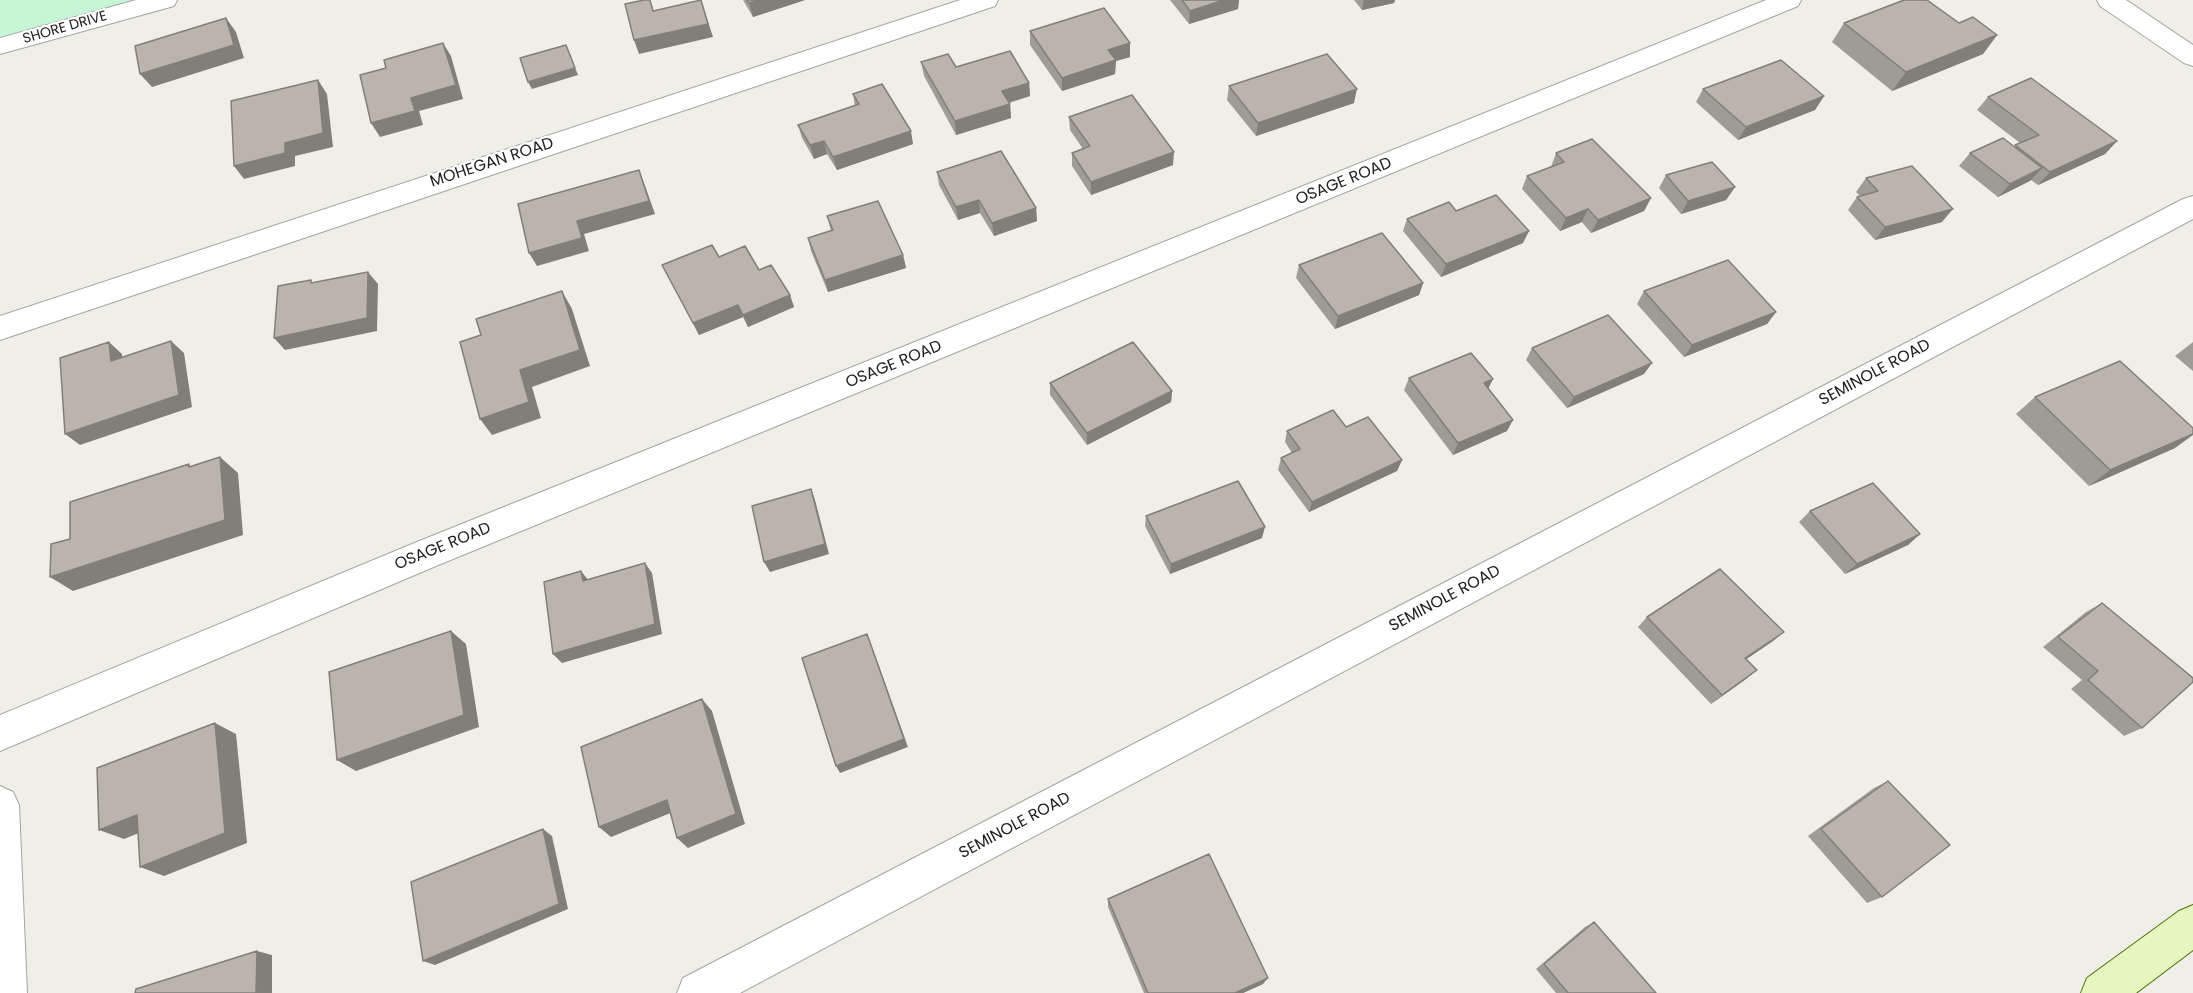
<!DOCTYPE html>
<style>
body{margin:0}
canvas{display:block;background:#f0efe7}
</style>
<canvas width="2193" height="993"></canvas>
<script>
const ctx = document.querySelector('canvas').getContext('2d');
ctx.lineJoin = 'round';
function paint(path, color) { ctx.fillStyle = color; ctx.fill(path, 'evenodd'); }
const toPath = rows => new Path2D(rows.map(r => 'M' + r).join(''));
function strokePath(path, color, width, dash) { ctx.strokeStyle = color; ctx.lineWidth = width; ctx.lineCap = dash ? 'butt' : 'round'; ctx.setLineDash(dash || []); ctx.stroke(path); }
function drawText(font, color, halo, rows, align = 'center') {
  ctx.font = font + ' Poppins,sans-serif'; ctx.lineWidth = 4.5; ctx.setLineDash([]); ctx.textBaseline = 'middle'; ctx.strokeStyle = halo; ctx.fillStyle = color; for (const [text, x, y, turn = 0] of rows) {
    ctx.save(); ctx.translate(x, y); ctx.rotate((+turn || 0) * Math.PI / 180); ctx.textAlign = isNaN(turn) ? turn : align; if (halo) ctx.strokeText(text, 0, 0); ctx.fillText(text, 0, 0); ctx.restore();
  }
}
paint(toPath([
 [0,0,160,0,0,46]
]), '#c7f6d7');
const street = toPath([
 [136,0,177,0,174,6,0,54,0,38,136,0],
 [960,0,998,0,995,6,0,340,0,316,960,0],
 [1766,0,1801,0,1798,6,436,566,0,751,0,715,412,544,1766,0],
 [2097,0,2126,0,2193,45,2193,66,2184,63,2100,6,2097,0],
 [2193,196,2193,219,740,993,677,993,683,978,2183,199,2193,196],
 [0,786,13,792,19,805,27,993,0,993,0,786]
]);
const secondary = toPath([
 [2193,905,2193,950,2136,993,2081,993,2087,978,2179,911,2193,905]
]);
strokePath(street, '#a4a4a4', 2);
strokePath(secondary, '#4e710c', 2);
paint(street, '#fff');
paint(secondary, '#e6f6bf');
paint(toPath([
 [743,0,805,0,753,17],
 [1170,0,1239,0,1238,9,1189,24],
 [1354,0,1395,0,1394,3,1362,10],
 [1844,23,1997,35,1983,54,1892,91,1832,42],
 [1030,31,1130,57,1116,61,1115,74,1062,91,1030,45],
 [921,62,956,67,1029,83,1030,96,1009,103,1010,104,1011,118,956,135,924,76],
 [1229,86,1354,103,1256,136,1227,100],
 [1703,89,1824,96,1815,110,1738,140,1696,102],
 [853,94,913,144,837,170,827,154,814,159,802,138,798,125,855,106],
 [1988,97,2117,141,2105,154,2038,185,2031,180,1998,197,1959,166,1970,153,2014,147,2020,143,1977,110],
 [1069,117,1173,165,1091,195,1072,166,1072,153,1083,149,1070,130],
 [1556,153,1651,198,1644,211,1591,233,1582,222,1560,231,1522,189,1527,176,1551,167],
 [937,172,1036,208,1037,221,994,236,980,213,958,220,939,185],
 [1666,175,1735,187,1726,200,1681,214,1659,188],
 [1866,178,1942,222,1875,240,1848,210,1857,197,1860,196,1856,192],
 [1456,211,1523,243,1441,277,1403,231,1407,219],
 [827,216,903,255,906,268,828,292,811,251,808,238,831,231],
 [719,257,790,295,794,307,748,327,743,317,699,335,662,265],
 [1299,265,1423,283,1419,295,1335,329,1296,278],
 [1644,291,1776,312,1767,324,1684,357,1637,304],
 [2193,342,2193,371,2175,356],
 [1532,348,1644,374,1567,408,1526,360],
 [1409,378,1493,379,1488,388,1507,431,1453,455,1404,390],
 [1050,383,1172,391,1171,402,1087,445,1050,395],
 [2035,397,2175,448,2089,486,2016,414],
 [1346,427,1402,460,1397,471,1309,512,1278,470,1281,458,1292,453,1285,442,1287,431],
 [1810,511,1920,534,1908,545,1845,574,1799,522],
 [1146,516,1262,538,1170,574,1145,526],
 [2102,603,2142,728,2124,736,2071,689,2082,680,2043,647,2086,612],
 [1647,617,1784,632,1773,641,1746,659,1757,670,1746,679,1711,704,1638,627],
 [1888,781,1882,897,1867,903,1808,836,1874,788],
 [1108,899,1263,984,1243,993,1144,993,1108,907],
 [1594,922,1656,993,1556,993,1536,969,1585,927]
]), '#9f9c95');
paint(toPath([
 [701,0,713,37,639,54,634,40],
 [759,0,805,0,753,17,749,3],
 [1224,0,1239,0,1238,9,1189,24,1190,11],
 [1364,0,1395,0,1394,3,1362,10],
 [226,18,236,32,244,58,152,87,140,74],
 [1997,35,1983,54,1892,91,1906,72],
 [443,43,451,56,463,99,419,111,423,125,380,137,371,123,411,98],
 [1130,43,1130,57,1116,61,1115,74,1062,91,1062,78,1108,50],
 [566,45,578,75,532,89,528,82],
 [318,80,327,94,333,147,295,156,295,166,244,179,234,166,285,143],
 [1029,83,1030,96,1004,104,1002,91],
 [1357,89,1354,103,1256,136,1258,123],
 [1824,96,1815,110,1738,140,1746,127],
 [1010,104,1011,118,956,135,955,121],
 [911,131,913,144,837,170,833,157],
 [824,141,827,154,814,159,810,145],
 [2117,141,2105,154,2038,185,2050,172],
 [1174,152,1173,165,1091,195,1091,182],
 [2042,168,2030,181,1998,197,2010,184],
 [639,170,644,183,655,214,584,234,589,251,537,266,529,253],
 [1735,187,1726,200,1681,214,1688,201],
 [1651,198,1644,211,1591,233,1598,220],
 [979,200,980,213,958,220,956,207],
 [1036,208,1037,221,994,236,992,223],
 [1588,209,1582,222,1560,231,1566,218],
 [1953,209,1942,222,1875,240,1885,227],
 [1529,231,1523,243,1441,277,1446,264],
 [903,255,906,268,828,292,825,280],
 [368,272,378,284,377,331,285,350,274,338],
 [1423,283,1419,295,1335,329,1338,316],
 [562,291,572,309,590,366,532,387,541,418,492,435,480,419],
 [790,295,794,307,748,327,743,315],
 [738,305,743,317,699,335,693,323],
 [1776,312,1767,324,1684,357,1692,345],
 [171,341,184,353,192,407,80,445,65,434],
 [109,342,122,354,124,373,111,361],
 [1652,363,1644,374,1567,408,1574,397],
 [1493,379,1487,391,1484,383],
 [1172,391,1171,402,1087,445,1087,433],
 [1513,420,1507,431,1453,455,1458,443],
 [2193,434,2193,435,2175,448,2089,486,2110,470],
 [220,457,238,473,243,535,73,591,50,577],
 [1402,460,1397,471,1309,512,1312,502],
 [811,489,815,500,829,554,770,572,764,562],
 [1265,527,1262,538,1170,574,1171,564],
 [1920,534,1908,545,1845,574,1857,564],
 [645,563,652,573,662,634,562,663,553,654],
 [581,571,589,581,583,581],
 [451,631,466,644,479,727,356,771,337,760],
 [1784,632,1773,641,1735,667,1745,658],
 [871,644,908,747,840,773,836,766],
 [1757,670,1746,679,1711,704,1722,695],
 [702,699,712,711,745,824,688,848,677,838],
 [215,723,236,734,247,843,164,876,140,867],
 [667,800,678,810,611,837,599,827],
 [137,815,161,824,124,839,99,830],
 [543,829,552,836,568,909,435,965,423,961],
 [257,951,272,955,272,993,256,993],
 [1268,978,1263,984,1243,993,1235,993]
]), '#827f79');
const building = toPath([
 [644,0,650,0,653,11,701,0,708,24,634,40,625,4,644,0],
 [747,0,759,0,749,3,747,0],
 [1182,0,1224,0,1190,11,1182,0],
 [1904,0,1927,0,1959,23,1973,17,1997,35,1906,72,1844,23,1904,0],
 [1104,8,1130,43,1108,50,1116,60,1062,78,1030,31,1104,8],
 [226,18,234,45,140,74,135,46,226,18],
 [443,43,456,85,411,98,415,111,371,123,360,75,386,68,384,60,443,43],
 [566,45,575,68,528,82,520,58,566,45],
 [1010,51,1029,83,1002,91,1010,104,955,121,921,62,948,54,956,67,1010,51],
 [1327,54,1357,89,1258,123,1229,86,1327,54],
 [1781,60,1824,96,1746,127,1703,89,1781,60],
 [2031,78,2117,141,2050,172,2015,145,2039,135,1988,97,2031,78],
 [318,80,323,133,285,143,285,153,234,166,231,101,318,80],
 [882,84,911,131,833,157,824,141,810,145,798,125,859,104,853,94,882,84],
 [1132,95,1174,152,1091,182,1072,153,1090,146,1069,117,1132,95],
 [2003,138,2042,168,2010,184,1970,153,2003,138],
 [1592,139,1651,198,1598,220,1588,209,1566,218,1527,176,1564,162,1556,153,1592,139],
 [1001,151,1036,208,992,223,979,200,956,207,937,172,1001,151],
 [1712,162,1735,187,1688,201,1666,175,1712,162],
 [1912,166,1953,209,1885,227,1857,197,1878,191,1866,178,1912,166],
 [639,170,649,201,577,221,582,238,529,253,518,204,639,170],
 [1496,195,1529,231,1446,264,1407,219,1449,202,1456,211,1496,195],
 [878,201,903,255,825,280,808,238,833,230,827,216,878,201],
 [1382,233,1423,283,1338,316,1299,265,1382,233],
 [712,245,719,257,745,246,759,270,771,265,790,295,743,315,738,305,693,323,662,265,712,245],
 [1728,260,1776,312,1692,345,1644,291,1728,260],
 [368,272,367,318,274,338,278,286,311,280,311,283,368,272],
 [562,291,580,350,520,370,529,402,480,419,460,342,481,335,476,319,562,291],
 [1608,315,1652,363,1574,397,1532,348,1608,315],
 [171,341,179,395,65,434,60,358,109,342,111,361,171,341],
 [1133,342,1172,391,1087,433,1050,383,1133,342],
 [1471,353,1493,379,1484,383,1513,420,1458,443,1409,378,1471,353],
 [2120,361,2193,428,2193,434,2110,470,2035,397,2120,361],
 [1333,410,1346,427,1368,417,1402,460,1312,502,1281,458,1300,449,1287,431,1333,410],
 [220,457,225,520,50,577,51,544,70,539,70,502,189,464,189,467,220,457],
 [1238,481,1265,527,1171,564,1146,516,1238,481],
 [1873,483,1920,534,1857,564,1810,511,1873,483],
 [811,489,825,544,764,562,752,506,811,489],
 [645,563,655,624,553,654,544,582,581,571,583,581,645,563],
 [1720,569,1784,632,1745,658,1757,670,1722,695,1647,617,1720,569],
 [2102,603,2193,678,2193,682,2142,728,2088,680,2098,671,2058,637,2102,603],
 [451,631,464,715,337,760,329,672,451,631],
 [867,634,904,739,836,766,802,658,867,634],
 [702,699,736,814,677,838,667,800,599,827,581,747,702,699],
 [215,723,225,833,140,867,137,815,99,830,97,768,215,723],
 [1888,781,1950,845,1882,897,1821,829,1888,781],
 [543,829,559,904,423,961,411,882,543,829],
 [1209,854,1268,978,1235,993,1148,993,1108,899,1209,854],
 [1594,922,1656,993,1568,993,1544,964,1594,922],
 [257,951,256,993,135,993,136,989,257,951]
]);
paint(building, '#b9b5ad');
strokePath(building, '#827f79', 1.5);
drawText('14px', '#202020', '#fff', [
 ["SHORE DRIVE",65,28,-16]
]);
drawText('16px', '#202020', '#fff', [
 ["MOHEGAN ROAD",492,163,-18],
 ["OSAGE ROAD",1344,182,-22],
 ["OSAGE ROAD",894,365,-22],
 ["SEMINOLE ROAD",1875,373,-28],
 ["OSAGE ROAD",443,547,-22],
 ["SEMINOLE ROAD",1445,599,-28],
 ["SEMINOLE ROAD",1015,826,-28]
]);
</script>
